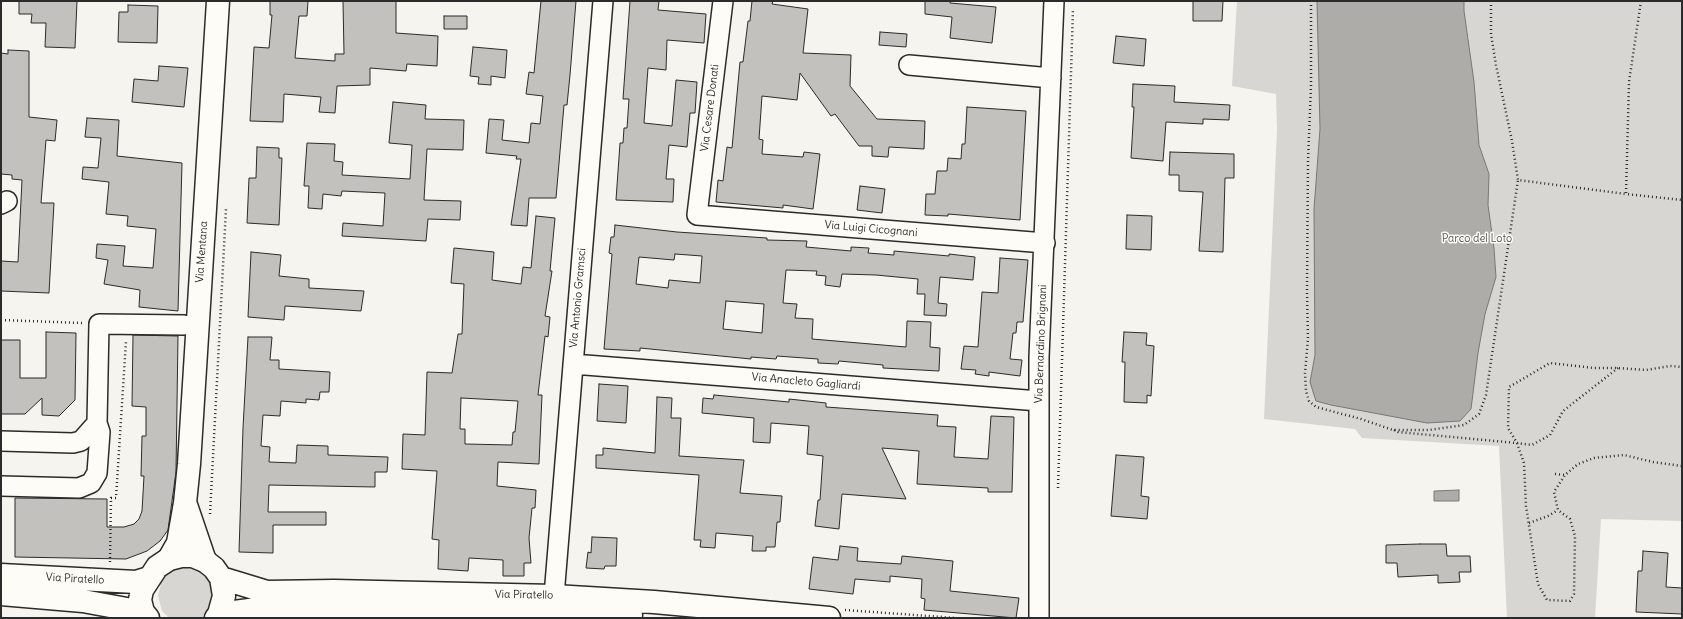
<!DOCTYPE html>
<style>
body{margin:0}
#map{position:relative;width:1683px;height:619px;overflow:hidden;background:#f5f4ef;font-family:Delius,sans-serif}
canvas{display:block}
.frame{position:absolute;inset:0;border:2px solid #2b2b2b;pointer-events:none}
</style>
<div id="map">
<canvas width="1683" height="619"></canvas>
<div class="frame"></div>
</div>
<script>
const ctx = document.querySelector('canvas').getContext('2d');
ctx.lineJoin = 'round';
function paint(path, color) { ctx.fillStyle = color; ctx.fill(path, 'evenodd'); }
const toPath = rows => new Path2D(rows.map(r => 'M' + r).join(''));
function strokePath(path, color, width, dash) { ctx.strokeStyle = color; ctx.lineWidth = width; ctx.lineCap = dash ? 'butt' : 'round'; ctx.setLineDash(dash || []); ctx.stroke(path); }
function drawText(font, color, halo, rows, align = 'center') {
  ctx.font = font + ' Delius,sans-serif'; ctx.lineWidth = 3; ctx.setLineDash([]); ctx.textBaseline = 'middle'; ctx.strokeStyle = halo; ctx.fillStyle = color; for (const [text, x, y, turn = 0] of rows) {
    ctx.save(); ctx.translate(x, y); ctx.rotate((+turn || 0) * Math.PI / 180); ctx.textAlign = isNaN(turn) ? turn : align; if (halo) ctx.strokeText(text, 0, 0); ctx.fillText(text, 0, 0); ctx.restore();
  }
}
paint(toPath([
 [1237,1,1682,1,1682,521,1601,519,1595,618,1507,618,1499,446,1362,438,1355,429,1264,419,1277,130,1276,94,1232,86],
 [194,565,204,568,219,588,210,618,169,618,162,611,158,596,161,583,169,572,180,566]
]), '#d7d6d2');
const water = toPath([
 [1317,1,1464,1,1464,11,1474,82,1479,145,1489,174,1488,205,1494,248,1496,277,1485,314,1478,353,1471,409,1460,421,1427,423,1331,405,1316,401,1310,382,1315,355,1314,209,1320,129,1317,1],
 [1459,490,1459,501,1434,501,1434,491,1459,490]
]);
paint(water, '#adaca9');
strokePath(water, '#797877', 1);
const building = toPath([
 [19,1,77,1,75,48,45,47,46,23,31,23,32,14,19,14,19,1],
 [270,1,308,1,307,16,299,16,295,58,335,61,335,54,344,54,343,1,396,1,396,33,438,36,437,66,407,64,406,71,370,68,370,85,337,86,335,113,319,112,321,97,284,94,283,122,250,121,254,47,269,48,272,15,270,15,270,1],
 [541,1,576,1,570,75,567,105,564,105,556,198,529,198,527,226,511,225,521,159,516,159,517,156,486,153,489,119,504,120,502,140,529,143,531,123,540,124,543,96,526,94,529,72,534,73,541,1],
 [630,1,659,1,658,10,706,14,704,43,667,40,666,70,648,68,644,123,672,126,676,80,697,82,695,113,690,113,687,147,669,145,666,179,674,179,673,202,616,200,620,143,623,143,624,128,627,128,629,99,623,99,630,1],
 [752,1,773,1,772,4,808,9,803,53,851,55,850,86,877,119,925,121,924,149,889,147,888,157,872,156,872,146,859,146,835,114,831,116,800,73,797,100,762,96,759,139,763,140,762,154,803,157,804,152,820,154,813,209,783,205,783,208,716,202,718,180,723,181,727,147,732,148,740,62,743,62,748,21,750,21,752,1],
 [925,1,950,1,950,3,996,7,992,43,950,38,952,17,925,14,925,1],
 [1193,1,1223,1,1222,21,1193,21,1193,1],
 [128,5,158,6,157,43,118,42,119,12,128,12,128,5],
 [444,16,467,16,467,29,444,29,444,16],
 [880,32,907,34,906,47,879,45,880,32],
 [1116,36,1146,39,1144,66,1113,63,1116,36],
 [473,47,507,50,505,78,491,76,491,85,478,84,479,77,470,76,473,47],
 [8,50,29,51,29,117,57,120,55,141,46,140,41,203,54,203,49,293,1,291,1,261,18,262,22,180,12,179,12,175,1,174,1,53,8,54,8,50],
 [159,66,188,68,184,107,132,102,134,79,158,81,159,66],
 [1133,84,1175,86,1174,102,1230,105,1229,120,1203,119,1203,124,1166,122,1163,161,1131,158,1134,107,1132,107,1133,84],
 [393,102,426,105,425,119,464,120,463,150,427,149,424,200,461,201,460,220,428,219,426,241,342,236,343,223,383,226,385,193,342,191,341,196,323,194,322,209,308,208,309,186,304,186,307,143,335,144,334,161,343,162,342,175,410,179,412,145,389,143,393,102],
 [967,107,1026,111,1020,220,948,214,948,216,925,215,926,194,935,194,937,171,947,171,948,158,961,159,962,144,965,144,967,107],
 [87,118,119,120,117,156,182,163,178,311,139,307,140,290,104,284,108,260,96,258,97,244,125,246,123,266,153,268,156,229,127,226,128,216,106,214,109,182,82,179,83,167,98,168,101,138,85,137,87,118],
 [257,147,279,148,279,158,282,158,279,225,247,223,249,178,256,178,257,147],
 [1170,152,1234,154,1234,178,1225,178,1223,252,1199,251,1203,192,1179,191,1179,175,1169,175,1170,152],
 [860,186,885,189,882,213,857,210,860,186],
 [1127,215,1152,216,1151,250,1126,249,1127,215],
 [536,216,555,218,550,271,552,271,545,316,550,317,548,337,545,336,538,395,542,395,539,464,498,462,497,486,536,490,535,508,532,508,529,538,531,563,524,563,524,576,503,576,503,560,469,558,468,571,438,569,439,540,432,539,437,471,402,469,403,434,425,435,427,372,452,373,458,334,462,334,464,284,451,283,454,248,494,252,492,280,521,284,523,267,531,268,536,216],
 [461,398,518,401,515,432,513,432,512,445,465,444,465,429,460,429,461,398],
 [615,225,677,232,767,238,767,240,807,241,806,247,851,251,851,247,869,248,868,253,894,255,894,251,949,256,949,254,975,257,973,280,940,277,938,303,947,304,946,316,924,315,925,294,917,294,918,279,876,275,842,274,840,287,825,285,826,276,816,275,817,271,786,270,783,303,797,304,795,318,813,319,812,339,906,347,907,321,931,322,930,347,940,348,939,371,883,368,883,365,839,361,838,364,818,363,818,359,777,356,776,359,751,357,751,359,640,348,640,351,604,349,612,254,609,253,611,237,614,237,615,225],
 [675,254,702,256,700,283,669,280,668,288,636,284,639,257,674,260,675,254],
 [726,301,764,304,762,333,723,329,726,301],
 [251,252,281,255,279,276,309,279,309,288,364,291,361,311,285,306,284,320,248,317,251,252],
 [1000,258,1028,260,1023,322,1017,322,1016,333,1013,333,1010,359,1022,360,1020,376,989,372,989,376,975,374,976,370,961,369,964,346,978,347,982,292,998,293,1000,258],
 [46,332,76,333,75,400,59,416,42,415,42,398,25,414,1,414,1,340,20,340,20,378,46,378,46,332],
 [1124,332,1147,333,1146,345,1154,346,1151,396,1147,395,1147,403,1124,402,1125,362,1122,362,1124,332],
 [133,335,178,336,176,472,168,530,160,541,147,551,126,559,15,557,15,498,107,499,107,527,124,527,134,524,139,519,142,511,144,476,141,476,142,436,146,436,146,407,132,406,133,335],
 [248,337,272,337,270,360,279,360,279,369,330,372,329,392,320,392,319,400,306,399,306,403,281,401,280,416,263,415,261,446,270,447,269,462,296,463,297,445,328,446,328,455,388,457,387,472,375,472,375,487,269,485,268,512,326,512,326,525,273,525,273,553,239,552,243,428,248,337],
 [599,384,628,386,626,423,597,421,599,384],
 [714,395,789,402,789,399,826,403,826,407,938,415,937,426,956,427,954,457,988,459,991,416,1014,417,1012,492,988,492,988,488,917,484,919,451,882,448,906,499,842,494,839,529,815,526,818,500,820,500,823,456,807,454,809,426,771,423,770,443,753,442,754,418,702,413,703,398,713,399,714,395],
 [657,397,672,398,671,418,681,418,679,456,744,460,740,493,782,496,780,522,777,522,775,547,766,547,766,551,752,551,753,536,716,533,715,548,700,547,701,540,694,540,699,475,596,468,596,455,603,455,603,448,655,453,657,397],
 [1116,455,1144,457,1141,496,1149,497,1147,519,1111,516,1116,455],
 [592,537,617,538,616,566,605,566,604,569,586,568,588,552,591,553,592,537],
 [1420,544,1446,544,1447,556,1470,556,1471,572,1459,572,1460,582,1438,583,1438,575,1398,577,1397,563,1386,563,1386,545,1420,544],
 [840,546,858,548,857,561,901,564,902,556,953,561,950,591,1019,598,1016,618,924,610,925,599,921,598,922,579,890,576,890,582,855,579,853,594,809,589,813,557,838,560,840,546],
 [1643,551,1668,553,1666,587,1682,588,1682,614,1636,612,1638,571,1642,571,1643,551]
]);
paint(building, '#c2c1be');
strokePath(building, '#2b2b2b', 1);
const minor = toPath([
 [723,1,697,215,1045,243],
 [909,65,1051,78],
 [1,204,7,201],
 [573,364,1039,401],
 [1,441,73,443,81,441,97,423],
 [1,486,79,488,91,483,97,473,100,432,97,423,99,324,184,325],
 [554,596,603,1],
 [1039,618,1039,357,1054,1]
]);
const secondary = toPath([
 [186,505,205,561],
 [169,559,178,543,185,503,189,464,218,1]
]);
const primary = toPath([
 [1,575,136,582,149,578],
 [221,578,267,592,334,591,554,596,654,602,829,618],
 [1,594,83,601,143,612],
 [219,614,257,609,296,608,631,615],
 [148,618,143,612,140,600,142,590,157,567,169,559,181,556,193,556,205,561,214,568,221,578,224,596,219,614,216,618]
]);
strokePath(minor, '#2b2b2b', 22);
strokePath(secondary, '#2b2b2b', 25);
strokePath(primary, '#2b2b2b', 25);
strokePath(toPath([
 [1311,1,1311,86,1308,161,1307,291,1308,339,1305,373,1306,391,1309,401,1316,407,1361,419,1393,430,1429,430,1464,425,1479,414,1486,395,1518,180],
 [1491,1,1491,34,1496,65,1512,141,1518,180,1626,194],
 [1641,1,1629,82,1626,194,1682,200],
 [1,320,82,323],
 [1618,368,1563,411,1550,435,1532,445,1517,443,1508,428,1509,387,1550,363,1594,368,1618,368,1646,370,1670,366,1682,367],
 [1394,430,1398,432,1517,443,1524,463,1526,506,1538,584,1547,600,1570,601,1574,594,1575,536,1570,519,1558,510,1554,492,1565,475,1578,464,1594,458,1624,455,1653,462,1682,466],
 [1555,474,1565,475],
 [1058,488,1073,9],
 [210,514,226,209],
 [1529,523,1548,516,1558,510],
 [110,562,111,498,116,498,126,341],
 [845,610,957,618]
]), '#2b2b2b', 2.5, [1, 3]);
strokePath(minor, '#fdfcf7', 19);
strokePath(secondary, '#fdfcf7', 22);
strokePath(primary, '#fdfcf7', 22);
drawText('11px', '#2b2b2b', '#fdfcf7', [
 ["Via Cesare Donati",710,108,-83],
 ["Via Luigi Cicognani",871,229,5],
 ["Via Mentana",202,252,-86],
 ["Via Antonio Gramsci",578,298,-85],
 ["Via Bernardino Brignani",1041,344,-88],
 ["Via Anacleto Gagliardi",806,382,5],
 ["Via Piratello",75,579,3],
 ["Via Piratello",524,595,1]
]);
drawText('11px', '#565655', '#fdfcf7', [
 ["Parco del Loto",1477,239]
]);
</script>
